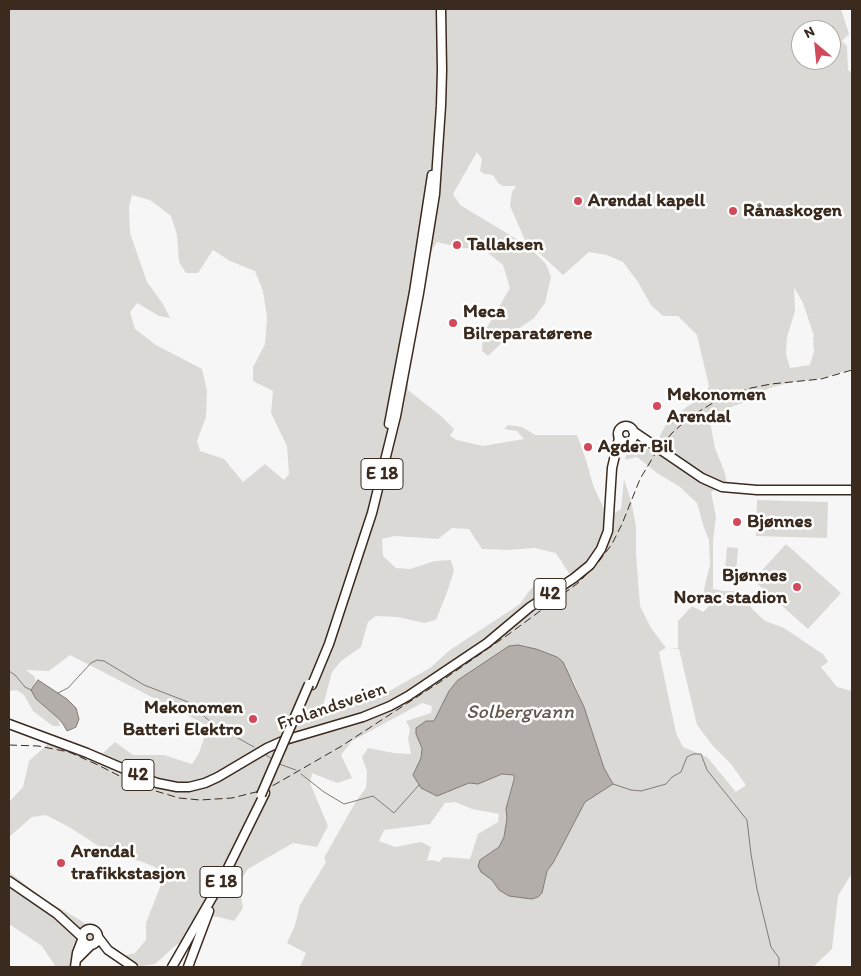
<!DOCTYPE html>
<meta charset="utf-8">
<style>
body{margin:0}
#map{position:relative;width:861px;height:976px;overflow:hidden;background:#f7f6f6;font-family:Itim,sans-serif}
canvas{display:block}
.frame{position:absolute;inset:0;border:10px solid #3b2a1e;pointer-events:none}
.north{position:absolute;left:791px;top:20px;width:50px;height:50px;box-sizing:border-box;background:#fff;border:1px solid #b1aaa5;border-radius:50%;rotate:332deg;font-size:14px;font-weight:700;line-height:20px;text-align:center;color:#3b2a1e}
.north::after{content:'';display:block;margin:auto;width:18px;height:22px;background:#d1495b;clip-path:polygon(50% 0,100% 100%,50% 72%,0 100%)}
</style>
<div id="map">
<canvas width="861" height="976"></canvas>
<div class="frame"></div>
<div class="north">N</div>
</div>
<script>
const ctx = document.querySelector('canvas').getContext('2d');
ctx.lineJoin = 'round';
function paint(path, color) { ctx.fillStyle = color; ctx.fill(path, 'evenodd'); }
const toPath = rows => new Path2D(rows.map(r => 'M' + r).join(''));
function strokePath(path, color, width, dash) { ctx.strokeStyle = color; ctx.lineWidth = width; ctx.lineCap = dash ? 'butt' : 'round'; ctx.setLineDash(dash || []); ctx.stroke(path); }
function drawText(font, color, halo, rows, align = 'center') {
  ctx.font = font + ' Itim,sans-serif'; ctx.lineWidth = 5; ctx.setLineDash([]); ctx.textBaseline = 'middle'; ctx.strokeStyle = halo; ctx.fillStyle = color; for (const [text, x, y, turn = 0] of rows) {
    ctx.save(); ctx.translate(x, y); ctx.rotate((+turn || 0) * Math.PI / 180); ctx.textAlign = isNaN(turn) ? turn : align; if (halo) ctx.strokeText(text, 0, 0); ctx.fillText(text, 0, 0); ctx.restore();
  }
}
paint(toPath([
 [9,9,841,9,849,34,842,41,847,46,848,70,852,73,852,369,819,379,793,382,769,388,751,400,725,409,710,422,715,448,725,473,727,484,711,492,716,517,713,541,713,589,724,591,740,591,753,610,765,621,784,628,824,655,828,662,821,667,837,687,852,691,852,873,838,896,832,949,813,967,300,967,306,953,287,943,295,925,300,905,326,862,324,858,356,801,366,788,367,771,362,757,368,748,394,753,411,754,408,739,410,729,406,721,431,713,432,706,422,703,352,741,341,755,352,778,337,783,312,773,310,783,328,826,317,847,293,843,248,869,240,881,240,885,236,888,241,896,243,908,234,921,219,917,202,916,187,938,175,946,155,964,141,966,94,946,81,951,76,967,56,967,42,946,9,924,9,872,45,900,80,920,101,934,107,942,122,956,135,953,146,940,146,923,162,882,155,867,140,861,114,856,69,827,46,815,32,817,9,837,9,802,23,787,29,761,49,743,62,742,103,753,115,742,133,755,164,755,192,764,199,753,208,726,70,655,49,671,26,670,34,676,36,682,34,684,44,707,51,711,58,718,60,726,53,726,33,711,24,695,17,690,9,691],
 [801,30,831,30,831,60,801,60],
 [477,152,482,159,480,171,484,174,493,175,498,183,503,186,516,186,512,192,510,206,525,240,563,275,589,252,607,255,623,262,638,282,651,305,663,316,678,316,697,335,709,386,704,397,688,406,668,421,656,443,627,450,625,460,637,457,657,473,680,487,697,503,704,528,709,540,710,565,704,589,705,596,709,606,703,612,692,606,678,621,678,648,670,648,679,649,697,725,713,746,731,764,746,785,736,792,707,757,683,747,676,733,659,652,666,648,651,628,640,606,636,553,636,526,631,501,624,479,621,509,612,515,604,509,593,485,586,460,577,435,535,435,522,427,508,425,504,429,517,431,524,439,483,446,457,440,450,436,454,429,442,417,408,390,408,364,425,261,437,242,462,248,483,249,503,265,510,288,483,334,482,351,488,356,511,334,534,318,545,303,551,277,546,264,528,246,460,205,453,194],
 [132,195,150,200,171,216,177,235,179,262,186,273,198,273,213,250,230,261,255,271,263,291,267,317,265,344,253,367,253,381,273,391,271,413,287,446,289,474,284,480,265,464,243,482,224,459,200,451,197,441,206,417,207,391,202,369,156,345,135,329,130,312,137,303,159,316,170,318,163,304,147,282,130,233,129,207],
 [794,287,803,303,814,336,813,339,814,351,810,365,790,368,786,354,787,337,795,311],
 [452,528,469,529,482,549,508,550,534,548,556,553,570,575,567,582,542,578,529,591,520,604,450,650,430,668,384,694,334,711,322,710,332,672,341,661,361,647,368,622,376,616,398,617,424,623,436,620,446,595,454,571,451,560,435,561,410,569,396,568,383,556,382,539,395,536,438,539],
 [518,645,536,649,557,657,574,682,584,707,604,768,613,783,585,802,553,863,547,871,542,893,509,896,499,890,492,880,481,872,480,860,499,847,504,837,507,817,506,809,514,775,502,774,478,784,469,783,460,786,421,788,414,776,421,758,422,748,417,734,429,721,434,721,458,680],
 [455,802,472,809,499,814,498,822,478,834,470,859,444,857,439,862,432,860,427,861,431,847,421,842,395,847,379,841,384,830,430,824,445,803],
 [757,500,828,502,827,538,756,536],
 [786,544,841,593,808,629,753,580],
 [727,547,738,548,738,550,736,572,725,571]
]), '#dbd9d6');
const water = toPath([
 [518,645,536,649,557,657,563,662,584,707,604,768,613,784,585,802,553,863,547,871,542,893,538,897,532,899,509,896,499,890,492,880,481,872,478,866,480,860,499,847,504,837,507,818,506,809,514,779,514,775,502,774,478,784,469,783,437,796,421,788,413,775,421,758,422,748,416,734,416,728,426,721,434,721,449,691,458,680,509,646,518,645],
 [38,680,67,699,76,708,79,719,76,727,67,731,63,724,58,718,36,699,31,690,38,680]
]);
paint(water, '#b4aeaa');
strokePath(water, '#847972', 1);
strokePath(toPath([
 [9,671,15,675,25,687,31,690],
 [58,693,68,688,91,663,97,660,104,661,144,685,188,702,213,724,254,747],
 [266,755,274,760],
 [279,764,296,770],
 [301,774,324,792,344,804,373,796,394,813,419,785],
 [613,784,631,790,641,791,666,784,672,777,681,772,687,757,693,754,701,754,707,770,747,820,751,854,757,889,771,947,779,958,779,967]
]), '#847972', 1);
const primary = toPath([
 '618 434a8 8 0 1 1 16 0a8 8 0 1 1-16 0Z',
 [633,431,702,478,722,487,757,490,852,490],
 [9,724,87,753,157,783,177,787,189,787,205,783,218,777,267,748,285,740,363,717,390,706,408,696,487,643,530,607,574,578,590,565,601,549,608,531,612,468,619,438],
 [9,881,57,914,82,937],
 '82 937a8 8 0 1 1 16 0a8 8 0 1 1-16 0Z',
 [98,937,108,950,133,967]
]);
const trunk = toPath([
 [389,424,414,292,432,175],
 [312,685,329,644,372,513,396,416,419,293,435,194,441,106,442,70,441,9],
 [78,958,91,945],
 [75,967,77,953,82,940],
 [172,967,221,882,265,793],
 [188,967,209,911]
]);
strokePath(primary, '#3b2a1e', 11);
strokePath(trunk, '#3b2a1e', 11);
strokePath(primary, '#fff', 8);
strokePath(trunk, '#fff', 8);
strokePath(toPath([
 [9,745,38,746,69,752,98,765,139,786,179,798,200,800,232,798,256,792,274,785,340,747,440,682,509,634,578,583,597,564,612,544,622,524,640,479,655,454,672,433,690,417,721,398,751,388,771,384,821,379,852,370]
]), '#3b2a1e', 1, [8, 4]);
const trunkBridge = toPath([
 [261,795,309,684]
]);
strokePath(trunkBridge, '#3b2a1e', 11, []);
strokePath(trunkBridge, '#fff', 8);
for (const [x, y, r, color] of [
 [578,201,5,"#d1495b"],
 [733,211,5,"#d1495b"],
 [457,245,5,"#d1495b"],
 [453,323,5,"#d1495b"],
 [657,406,5,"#d1495b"],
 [588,447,5,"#d1495b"],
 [737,522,5,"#d1495b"],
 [797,587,5,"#d1495b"],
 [253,719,5,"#d1495b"],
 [61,863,5,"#d1495b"]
]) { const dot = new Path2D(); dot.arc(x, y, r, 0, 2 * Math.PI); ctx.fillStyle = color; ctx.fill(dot); strokePath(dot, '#fff', 2); }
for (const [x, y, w] of [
 [382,474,42],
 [550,594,32],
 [138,775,32],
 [221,882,42]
]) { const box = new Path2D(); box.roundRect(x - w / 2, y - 15.5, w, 31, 4); ctx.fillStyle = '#fff'; ctx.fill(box); strokePath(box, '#3b2a1e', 1); }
drawText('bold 18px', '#3b2a1e', null, [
 ["E 18",382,474],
 ["42",550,594],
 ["42",138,775],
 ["E 18",221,882]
]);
drawText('bold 19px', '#3b2a1e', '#fff', [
 ["Arendal kapell",588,201],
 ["Rånaskogen",743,211],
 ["Tallaksen",467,245],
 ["Meca",463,312],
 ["Bilreparatørene",463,334],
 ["Mekonomen",667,395],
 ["Arendal",667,417],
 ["Agder Bil",598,447],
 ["Bjønnes",747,522],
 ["Bjønnes",787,576,"right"],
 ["Norac stadion",787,598,"right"],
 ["Mekonomen",243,708,"right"],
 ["Batteri Elektro",243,730,"right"],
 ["Arendal",71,852],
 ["trafikkstasjon",71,874]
], 'left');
drawText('19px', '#3b2a1e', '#fff', [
 ["Frolandsveien",332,707,-19]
]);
drawText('italic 20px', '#65584f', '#fff', [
 ["Solbergvann",520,713]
]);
</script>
